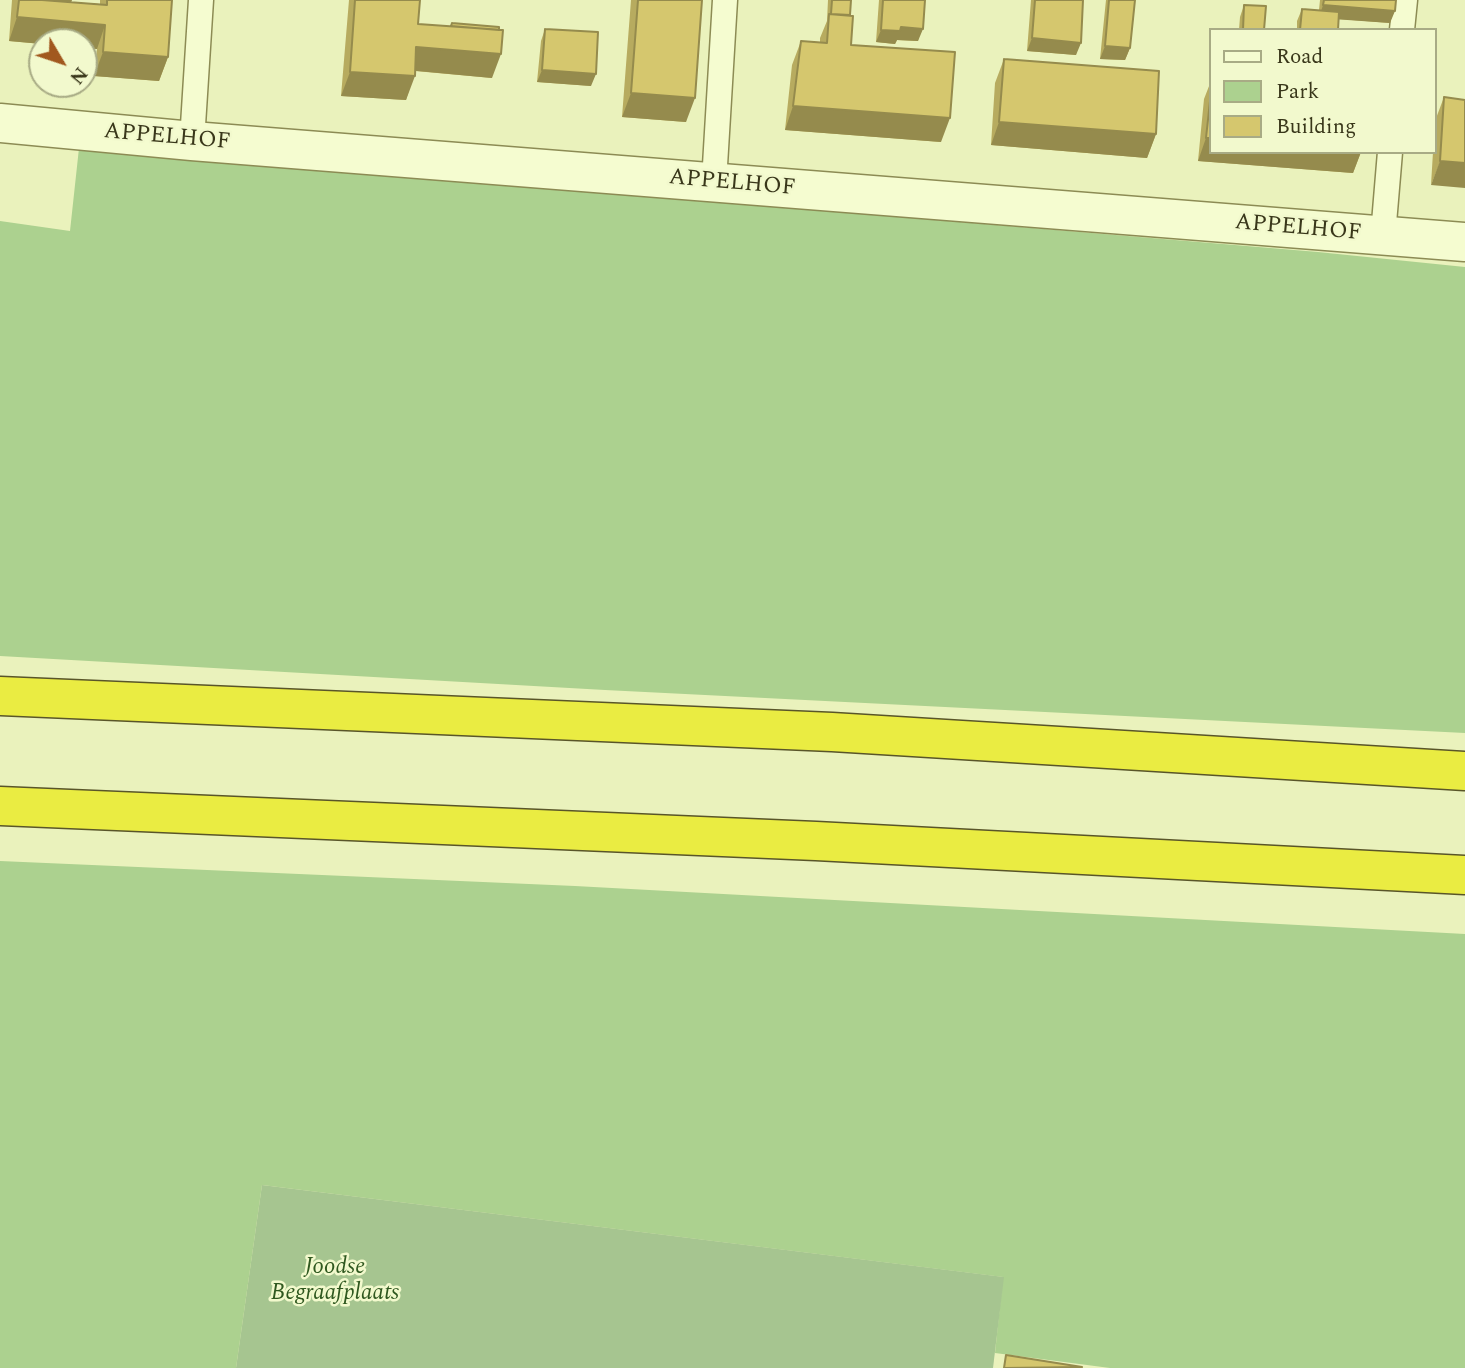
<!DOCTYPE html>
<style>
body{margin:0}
#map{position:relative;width:1465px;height:1368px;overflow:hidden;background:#eaf2bc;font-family:Spectral,serif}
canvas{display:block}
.legend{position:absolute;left:1209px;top:28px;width:228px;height:126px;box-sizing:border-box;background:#f2f9cd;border:2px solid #a8ab85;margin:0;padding:9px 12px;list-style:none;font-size:21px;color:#39371a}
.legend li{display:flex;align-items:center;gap:14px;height:35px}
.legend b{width:35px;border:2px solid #a8ab85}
.north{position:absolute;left:28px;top:28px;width:70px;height:70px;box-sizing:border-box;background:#f2f9cd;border:2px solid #a8ab85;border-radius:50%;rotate:129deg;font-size:19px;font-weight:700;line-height:28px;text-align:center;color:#39371a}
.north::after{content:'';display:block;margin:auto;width:24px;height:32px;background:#a1581e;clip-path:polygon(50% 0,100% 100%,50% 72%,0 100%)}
</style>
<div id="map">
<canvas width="1465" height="1368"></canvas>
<ul class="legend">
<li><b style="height:9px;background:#f5fcd0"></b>Road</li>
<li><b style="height:19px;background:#acd18f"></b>Park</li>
<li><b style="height:19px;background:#d5c76e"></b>Building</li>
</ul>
<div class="north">N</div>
</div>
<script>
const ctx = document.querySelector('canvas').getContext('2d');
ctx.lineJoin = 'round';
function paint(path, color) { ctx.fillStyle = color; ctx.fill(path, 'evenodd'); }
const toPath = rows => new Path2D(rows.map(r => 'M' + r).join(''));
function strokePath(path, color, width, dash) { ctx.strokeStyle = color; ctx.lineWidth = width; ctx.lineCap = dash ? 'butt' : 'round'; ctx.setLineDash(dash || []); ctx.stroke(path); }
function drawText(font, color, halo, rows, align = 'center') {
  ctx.font = font + ' Spectral,serif'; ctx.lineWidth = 5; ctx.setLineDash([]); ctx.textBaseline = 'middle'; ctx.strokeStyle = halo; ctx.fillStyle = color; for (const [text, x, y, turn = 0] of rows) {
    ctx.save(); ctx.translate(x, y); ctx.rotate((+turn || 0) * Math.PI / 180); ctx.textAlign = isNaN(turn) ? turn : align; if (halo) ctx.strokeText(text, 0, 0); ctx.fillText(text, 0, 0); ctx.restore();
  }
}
paint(toPath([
 [79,148,1318,252,1465,267,1465,733,605,690,0,656,0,221,70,231],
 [0,861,575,886,1465,934,1465,1368,1110,1368,995,1353,1003,1277,262,1185,236,1368,0,1368]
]), '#acd18f');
paint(toPath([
 [262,1185,1004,1277,993,1368,236,1368]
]), '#a6c590');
const lane = toPath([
 [1402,30,1405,0],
 [192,141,201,0],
 [714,182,725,0],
 [1383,235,1390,152]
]);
const street = toPath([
 [0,123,192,141,1465,242]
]);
const highway = toPath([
 [0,696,832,732,1465,771],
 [0,806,816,841,1465,875]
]);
strokePath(lane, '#8c8b54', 27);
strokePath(street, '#8c8b54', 41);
strokePath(highway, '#595529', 41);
strokePath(lane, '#f5fcd0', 24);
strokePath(street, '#f5fcd0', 38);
strokePath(highway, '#eaec42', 38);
paint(toPath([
 [12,0,71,0,70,2,100,4,100,0,172,0,168,57,159,81,94,76,97,49,84,48,84,42,42,42,42,44,9,41],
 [349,0,420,0,418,24,450,26,452,23,492,78,415,71,406,100,341,96],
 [631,0,702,0,686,122,622,117],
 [828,0,851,0,850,15,851,45,941,142,785,130,792,65,801,41,820,42,820,38,827,21],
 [879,0,925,0,918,41,897,40,895,44,876,42],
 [1031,0,1083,0,1076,55,1027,51],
 [1106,0,1135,0,1130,48,1125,60,1100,59],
 [1320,0,1396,0,1390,23,1339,19,1338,30,1297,30,1297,21,1302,9,1319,10],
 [1244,5,1264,30,1239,30,1240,17],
 [545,29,591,86,537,82,541,41],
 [1004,59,1156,134,1147,158,991,145,995,83],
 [1211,81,1211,152,1361,152,1353,173,1198,161,1204,99],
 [1444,97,1465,100,1431,185,1433,152,1435,152,1435,121]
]), '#b7ab5f');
paint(toPath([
 [1323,5,1395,11,1390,23,1319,18],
 [17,17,105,25,97,49,84,48,84,42,42,42,42,44,9,41],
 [901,27,923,29,918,41,897,40,895,44,876,42,881,30],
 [1032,38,1081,43,1076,55,1027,51],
 [1105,46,1130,48,1125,60,1100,59],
 [416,47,501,54,492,78,407,70],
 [103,52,168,57,159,81,94,76],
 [542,70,596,74,591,86,537,82],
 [350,72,415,76,406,100,341,96],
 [631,93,695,98,686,122,622,117],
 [793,106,950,118,941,142,785,130],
 [999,122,1156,134,1147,158,991,145],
 [1206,138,1211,138,1211,152,1361,152,1353,173,1198,161],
 [1440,161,1465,163,1465,188,1431,185]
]), '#958b4d');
const building = toPath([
 [19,0,42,0,107,5,107,0,172,0,168,57,103,52,105,25,17,17,19,0],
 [42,0,71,0,70,2,42,0],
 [355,0,420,0,418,24,503,30,501,54,416,47,415,76,350,72,355,0],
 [638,0,702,0,695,98,631,93,638,0],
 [832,0,851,0,850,15,831,14,832,0],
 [883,0,925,0,923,29,901,27,900,31,881,30,883,0],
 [1035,0,1083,0,1081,43,1032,38,1035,0],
 [1109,0,1135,0,1130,48,1105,46,1109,0],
 [1324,0,1396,0,1395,11,1323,5,1324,0],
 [1244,5,1266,6,1264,30,1243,30,1244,5],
 [1302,9,1339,12,1338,30,1300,30,1302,9],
 [829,14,853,16,851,45,955,52,950,118,793,106,801,41,827,43,829,14],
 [452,23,499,27,499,30,451,26,452,23],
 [545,29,598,32,596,74,542,70,545,29],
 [1004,59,1159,71,1156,134,999,122,1004,59],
 [1211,92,1211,138,1206,138,1211,92],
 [1444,97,1465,100,1465,163,1440,161,1444,97],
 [1006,1355,1082,1367,1004,1368,1006,1355]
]);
paint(building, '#d5c76e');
strokePath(building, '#958b4d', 2);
drawText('23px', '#39371a', '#f2f9cd', [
 ["APPELHOF",167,138,5],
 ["APPELHOF",732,184,5],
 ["APPELHOF",1298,229,5]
]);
drawText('italic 23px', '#2f581f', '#f2f9cd', [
 ["Joodse",335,1268],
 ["Begraafplaats",335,1294]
]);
</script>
